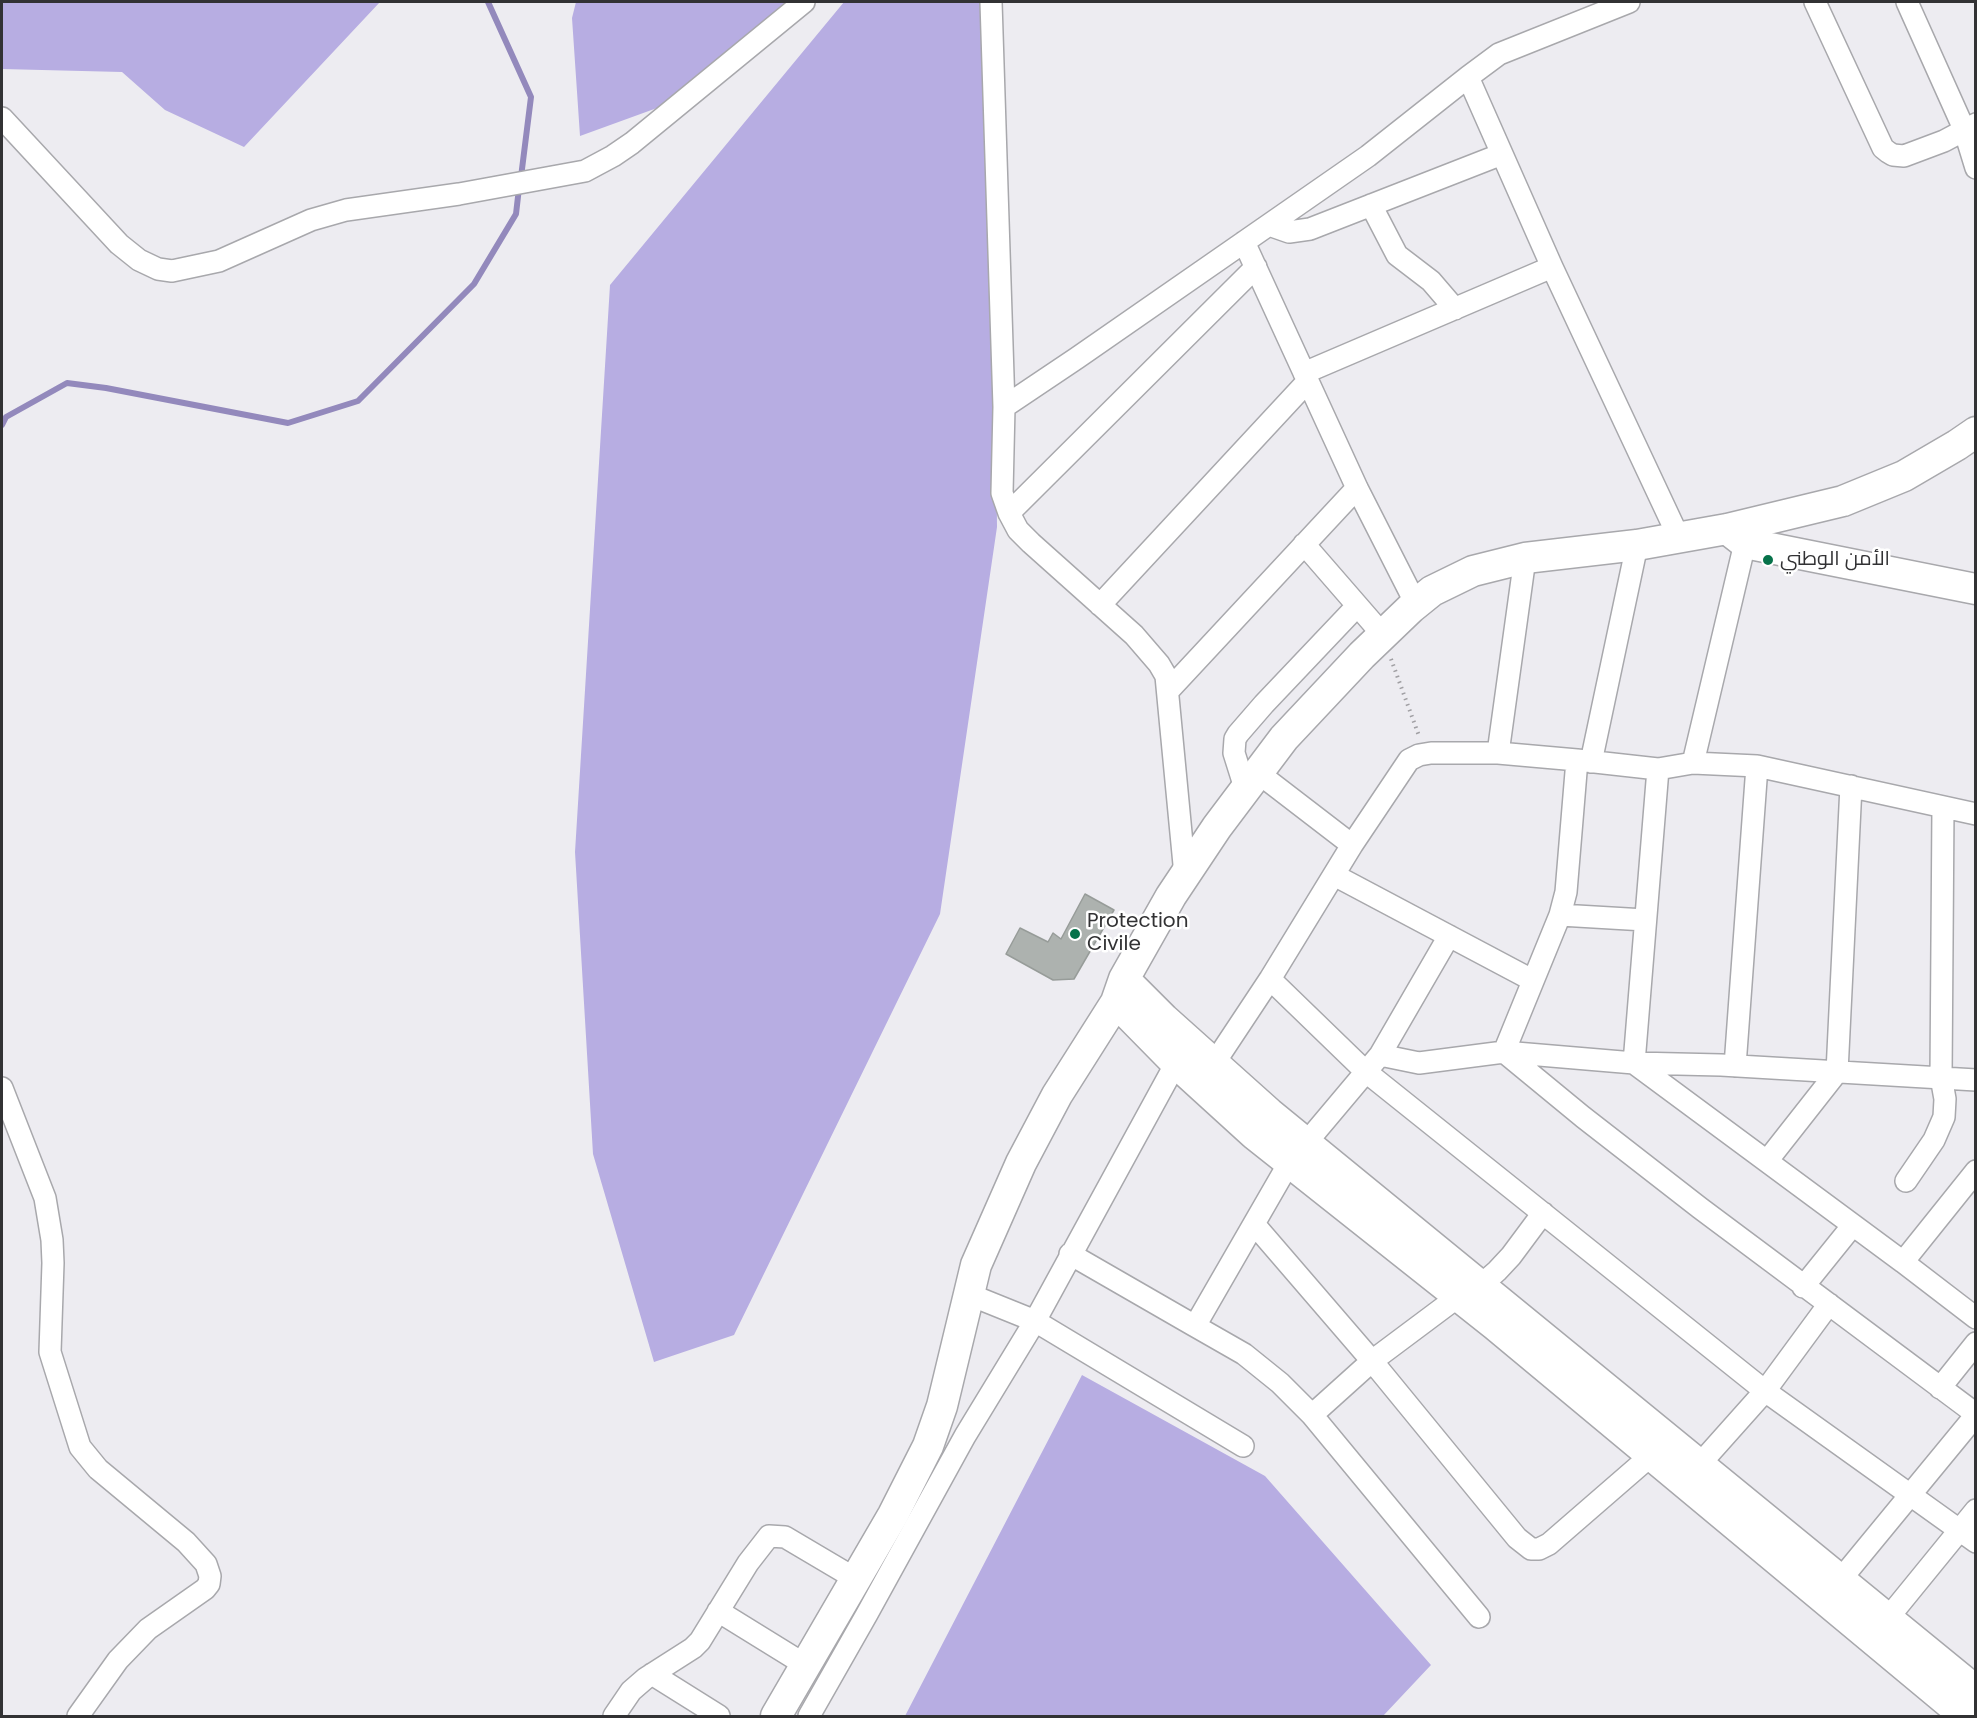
<!DOCTYPE html>
<meta charset="utf-8">
<style>
body{margin:0}
#map{position:relative;width:1977px;height:1718px;overflow:hidden;background:#edecf1;font-family:Poppins,sans-serif}
canvas{display:block}
.frame{position:absolute;inset:0;border:3px solid #323234;pointer-events:none}
</style>
<div id="map">
<canvas width="1977" height="1718"></canvas>
<div class="frame"></div>
</div>
<script>
const ctx = document.querySelector('canvas').getContext('2d');
ctx.lineJoin = 'round';
function paint(path, color) { ctx.fillStyle = color; ctx.fill(path, 'evenodd'); }
const toPath = rows => new Path2D(rows.map(r => 'M' + r).join(''));
function strokePath(path, color, width, dash) { ctx.strokeStyle = color; ctx.lineWidth = width; ctx.lineCap = dash ? 'butt' : 'round'; ctx.setLineDash(dash || []); ctx.stroke(path); }
function drawText(font, color, halo, rows, align = 'center') {
  ctx.font = font + ' Poppins,Cairo,sans-serif'; ctx.lineWidth = 5; ctx.setLineDash([]); ctx.textBaseline = 'middle'; ctx.strokeStyle = halo; ctx.fillStyle = color; for (const [text, x, y, turn = 0] of rows) {
    ctx.save(); ctx.translate(x, y); ctx.rotate((+turn || 0) * Math.PI / 180); ctx.textAlign = isNaN(turn) ? turn : align; if (halo) ctx.strokeText(text, 0, 0); ctx.fillText(text, 0, 0); ctx.restore();
  }
}
paint(toPath([
 [2,2,380,2,244,147,165,110,122,72,2,69],
 [576,2,809,2,712,88,580,136,572,18],
 [844,2,992,2,997,527,940,914,734,1335,654,1362,593,1154,575,852,610,285],
 [1082,1375,1265,1476,1431,1665,1383,1716,905,1716]
]), '#b7ade2');
strokePath(toPath([
 [488,2,531,97,521,177],
 [2,425,6,417,67,383,106,388,288,423,358,401,474,284,516,214,519,188]
]), '#9389bc', 6);
const building = toPath([
 [1085,894,1114,910,1074,979,1053,980,1006,954,1020,928,1048,942,1053,933,1061,939,1085,894]
]);
paint(building, '#adb2af');
strokePath(building, '#979c99', 1.5);
const street = toPath([
 [991,2,1004,407,1002,493,1009,513,1018,530,1031,543,1134,635,1159,664,1166,676,1185,875],
 [1815,2,1883,148,1888,152,1893,155,1904,156,1944,141,1976,124],
 [1907,2,1964,129,1976,168],
 [1468,77,1499,54,1629,2],
 [2,118,119,244,139,260,158,269,172,271,219,261,311,220,346,210,459,194,585,171,613,156,632,143,804,2],
 [1371,205,1397,255,1431,281,1455,309],
 [1269,225,1289,232,1310,229,1502,154],
 [1244,242,1357,488,1416,604],
 [1304,373,1552,267],
 [1004,407,1077,358,1368,156,1468,77,1552,267,1679,538],
 [1009,513,1256,267],
 [1304,544,1383,635],
 [1100,605,1308,381],
 [1168,691,1357,488],
 [1498,753,1525,558],
 [1577,760,1658,769,1693,763,1757,766,1976,814],
 [1591,762,1637,545],
 [1693,763,1745,543],
 [1658,769,1634,1063,1903,1262,1976,1171],
 [1257,772,1352,845],
 [1245,788,1234,753,1235,739,1238,734,1264,704,1357,606],
 [1334,875,1532,980],
 [1560,915,1645,920],
 [1270,979,1365,1071,1765,1391,1976,1542],
 [1380,1055,1419,1063,1504,1052,1634,1063,1721,1065,1976,1080],
 [1213,1065,1270,979,1352,845,1409,760,1419,755,1431,753,1498,753,1577,760,1566,892,1560,915,1504,1052,1583,1117,1700,1208,1976,1414],
 [1735,1066,1757,766],
 [2,1088,45,1198,52,1240,53,1263,50,1352,80,1447,98,1469,186,1542,206,1564,210,1576,209,1584,205,1589,148,1629,118,1660,78,1716],
 [1306,1143,1380,1055,1449,936],
 [1767,1161,1837,1072,1851,786],
 [1289,1163,1195,1326,1244,1354,1280,1383,1312,1415,1372,1361,1459,1296,1481,1285,1497,1271,1511,1256,1543,1213],
 [1906,1181,1934,1140,1944,1117,1945,1099,1941,1077,1943,807],
 [1254,1224,1372,1361,1517,1538,1531,1549,1539,1549,1549,1544,1662,1446],
 [1070,1254,1195,1326],
 [1903,1262,1976,1318],
 [1803,1287,1853,1225],
 [968,1294,1035,1321,1243,1446],
 [1940,1388,1976,1343],
 [1312,1415,1479,1617],
 [1691,1474,1765,1391,1829,1304],
 [1841,1579,1976,1415],
 [718,1611,807,1666],
 [1888,1618,1976,1510],
 [652,1674,719,1716],
 [614,1716,631,1691,646,1678,693,1648,700,1641,748,1563,769,1536,785,1537,856,1579],
 [809,1716,867,1614,965,1436,1035,1321,1176,1063]
]);
const secondary = toPath([
 [1727,529,1745,543,1976,589],
 [1124,979,1164,1019,1269,1113,1976,1691],
 [1116,1002,1176,1063,1254,1134,1495,1325,1965,1716],
 [776,1716,893,1515,928,1446,942,1406,976,1265,1021,1163,1057,1095,1116,1002,1124,979,1171,896,1217,827,1284,738,1362,655,1411,608,1432,591,1473,571,1525,558,1637,545,1727,529,1843,501,1904,476,1957,445,1976,432]
]);
strokePath(street, '#a8a8ac', 24);
strokePath(secondary, '#a8a8ac', 33);
strokePath(toPath([
 [1391,659,1419,736]
]), '#a09fa3', 4, [1.5, 4.5]);
strokePath(street, '#fff', 21);
strokePath(secondary, '#fff', 30);
for (const [x, y, r, color] of [
 [1768,560,6,"#06724a"],
 [1075,934,6,"#06724a"]
]) { const dot = new Path2D(); dot.arc(x, y, r, 0, 2 * Math.PI); ctx.fillStyle = color; ctx.fill(dot); strokePath(dot, '#fff', 2); }
drawText('20px', '#323234', '#fff', [
 ["الأمن الوطني",1780,560],
 ["Protection",1087,922],
 ["Civile",1087,945]
], 'left');
</script>
